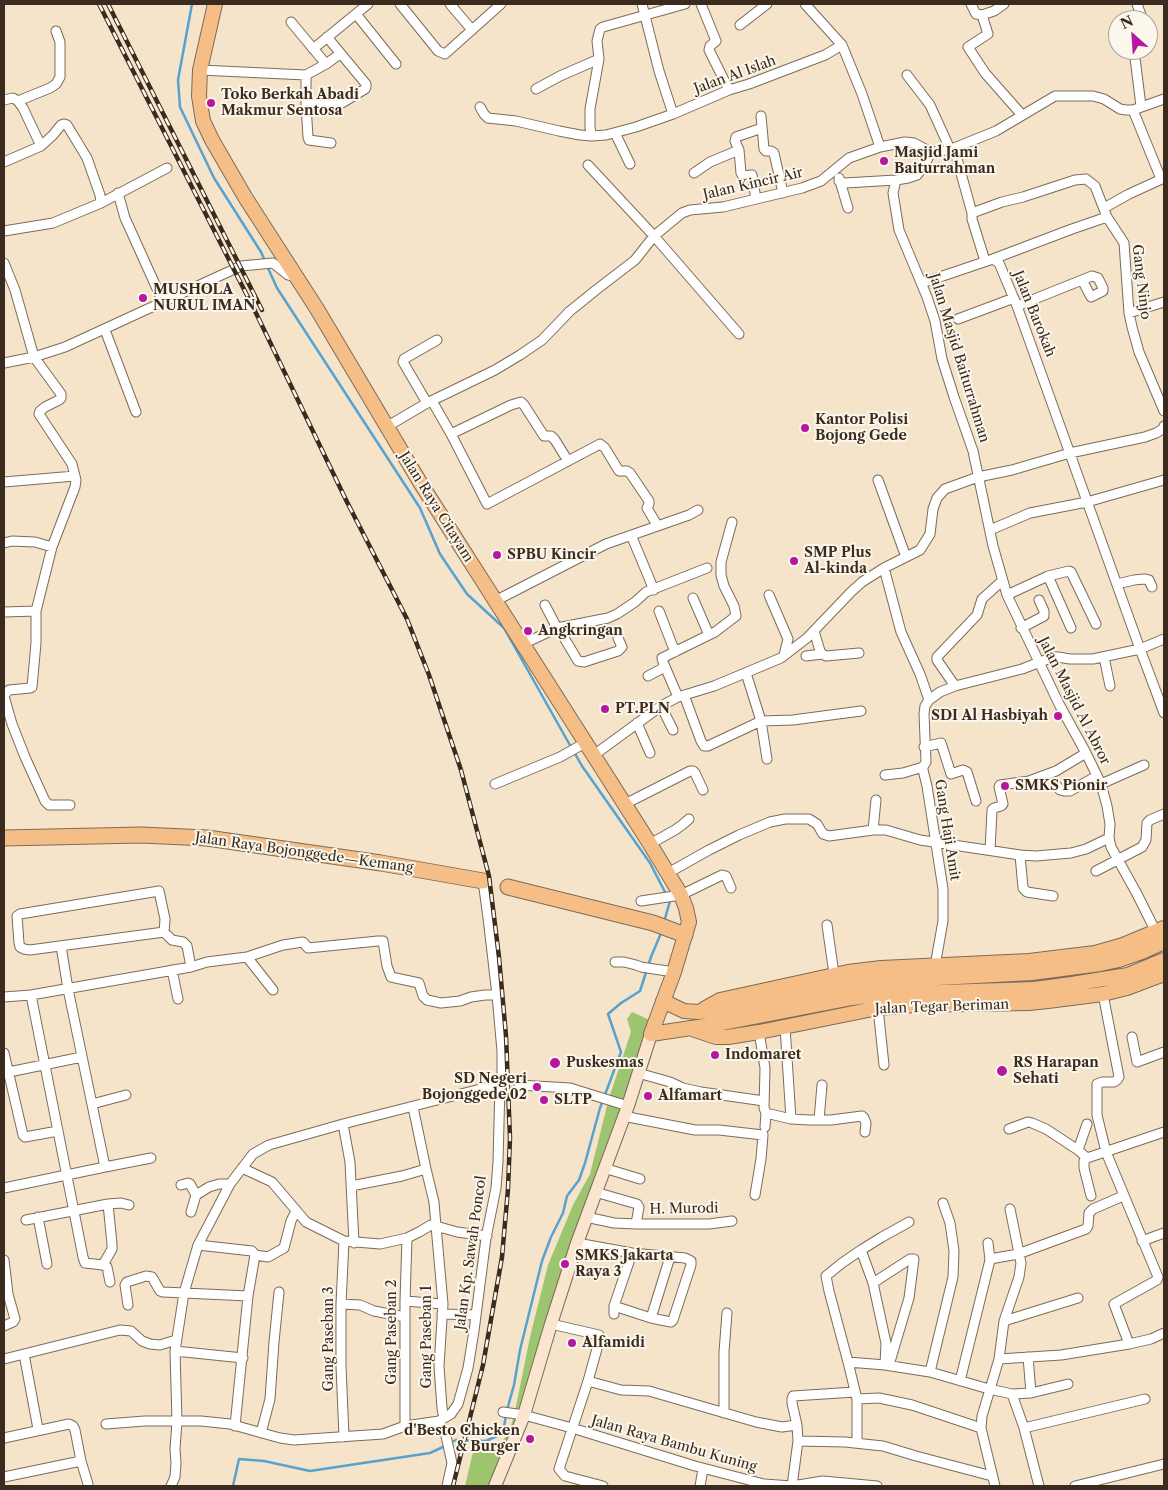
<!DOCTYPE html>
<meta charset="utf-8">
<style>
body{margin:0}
#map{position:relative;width:1168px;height:1490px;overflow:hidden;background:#f5e4ca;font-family:"Libre Caslon Text",serif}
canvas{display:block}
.frame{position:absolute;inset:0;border:5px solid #3b2a1e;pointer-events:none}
.north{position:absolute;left:1108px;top:10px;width:50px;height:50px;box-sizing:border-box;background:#fbf7ec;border:1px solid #aea59a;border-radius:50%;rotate:334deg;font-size:14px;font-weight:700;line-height:20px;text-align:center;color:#3b2a1e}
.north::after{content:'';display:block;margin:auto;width:18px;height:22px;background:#b5179e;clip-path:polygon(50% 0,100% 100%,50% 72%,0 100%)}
</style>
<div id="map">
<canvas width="1168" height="1490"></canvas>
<div class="frame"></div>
<div class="north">N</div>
</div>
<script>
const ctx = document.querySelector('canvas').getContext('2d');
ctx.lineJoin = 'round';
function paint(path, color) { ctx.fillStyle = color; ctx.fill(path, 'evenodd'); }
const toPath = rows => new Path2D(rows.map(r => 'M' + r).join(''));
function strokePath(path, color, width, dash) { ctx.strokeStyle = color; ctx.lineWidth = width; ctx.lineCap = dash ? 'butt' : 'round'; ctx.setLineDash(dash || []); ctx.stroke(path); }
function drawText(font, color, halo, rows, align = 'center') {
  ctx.font = font + ' "Libre Caslon Text",serif'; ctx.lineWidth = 4; ctx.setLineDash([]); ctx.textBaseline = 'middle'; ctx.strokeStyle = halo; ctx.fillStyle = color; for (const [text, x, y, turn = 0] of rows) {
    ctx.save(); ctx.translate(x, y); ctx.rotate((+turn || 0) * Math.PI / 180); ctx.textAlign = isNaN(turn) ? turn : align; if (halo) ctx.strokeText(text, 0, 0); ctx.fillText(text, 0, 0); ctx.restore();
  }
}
paint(toPath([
 [632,1012,650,1020,652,1022,594,1179,519,1412,492,1486,465,1486,473,1452,499,1444,505,1438,509,1432,514,1416,530,1337,548,1265,573,1205,590,1174,609,1098,631,1032,627,1019]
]), '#9dc46f');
strokePath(toPath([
 [192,4,178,80,180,107,214,178,261,252,265,261],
 [267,266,277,288,420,508,440,554,467,594,504,628,571,747],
 [574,752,582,766,650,863,666,894],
 [664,922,670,901,668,899],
 [507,1410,514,1385,520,1350,542,1261,551,1237,563,1213,567,1196,579,1180,585,1163,600,1108,621,1052,608,1014,621,1003,640,991,651,957,661,933],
 [450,1443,456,1440,486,1441,497,1436,504,1427,506,1415],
 [233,1486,239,1459,264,1461,310,1471,430,1453,445,1446]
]), '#57a2cf', 2.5);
const minor = toPath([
 [400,4,438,51,445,54,501,4],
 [450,4,472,30],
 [642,4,659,71,673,114],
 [701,4,716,41,710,46,709,50,729,90],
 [805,4,842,45,862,94,880,147],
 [971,4,976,14,982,15],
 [1004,4,994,11,982,15,988,34,968,47,985,73,1022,115],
 [1137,4,1141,15,1137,20],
 [356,14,396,64],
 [291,22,326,64],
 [740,25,767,4],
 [313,49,368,4],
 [1134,50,1141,106],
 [200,70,306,75,326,64,340,54],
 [306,75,306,105,342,103,365,89,366,87,366,84,327,37],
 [907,75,930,105,950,149],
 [536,89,560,76,599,59],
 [4,100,13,98,18,101,23,108,41,146],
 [18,101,50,88,56,84,60,77,60,42,56,31],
 [306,105,308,137,309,140,331,143],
 [480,107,484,114,488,118,516,121,559,131,580,135,592,136,606,135,636,127,673,114,729,90,749,84,825,55,842,45],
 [1133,110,1161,179],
 [761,116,764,149,766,151,771,151,774,153,783,193],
 [615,133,630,164],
 [592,136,590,128,590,109,599,59,597,41,600,29,603,27,685,4],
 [954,148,972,213],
 [931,152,924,166,917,175,908,178,896,180,893,193,899,230,927,297,935,321,942,359,954,397,973,451,993,546,1007,595,1059,704,1086,753,1101,784,1107,806,1110,824,1109,838,1111,847,1137,894,1156,932],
 [4,162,41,146,53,135,61,125,64,124,67,125,87,158,100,195,101,203],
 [588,165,654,236,739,334],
 [694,173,710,162,739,150],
 [839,178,848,208],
 [839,181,845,183,896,180],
 [118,193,125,218,163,302],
 [756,199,752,175,743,176,741,173,739,150,735,141,736,137,762,128],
 [1104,208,1129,194,1164,178],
 [4,231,53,223,101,203,167,168],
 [993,259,999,263,1017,306,1140,649,1164,713],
 [985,261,972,219,972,213,1002,202,1023,197,1075,180,1086,179,1095,186,1107,217,1124,243,1129,313,1132,327,1139,352,1164,411],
 [4,263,15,290,34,357,61,394,61,398,59,400,45,407,40,411,39,414,72,464,76,480,75,487,52,547,36,611,4,612],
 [922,283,993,259,1072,229,1107,217],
 [1017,306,1092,276,1098,278,1103,288,1103,291,1091,297,1082,280],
 [1129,313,1164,302],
 [958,319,1014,298],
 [105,330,136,412],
 [4,363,34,357,65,347,241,266,273,263,288,275,296,277],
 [432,401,451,434,487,504,600,444,605,448,619,471,627,471,630,473,649,501,649,504,647,508,657,525],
 [427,403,403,362,404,359,437,340],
 [388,426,427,403,495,370,520,355,542,340,570,311,596,290,635,260,654,236,682,213,690,210,723,207,802,188,821,181,849,158,880,147,905,142,914,143,931,152,938,152,954,148,996,131,1055,96,1093,96,1104,99,1120,109,1126,110,1133,110,1164,99],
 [451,434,511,405,521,402,524,405,544,436,551,436,555,440,568,461],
 [878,480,906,557],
 [4,482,75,476],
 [990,530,1030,513,1087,502,1164,480],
 [631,535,654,590],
 [4,543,12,541,35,542,52,547],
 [884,568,901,632,920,674,929,700],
 [1048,576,1071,628],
 [1117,584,1134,580,1144,579,1149,580,1152,587],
 [769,595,788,639,784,655],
 [1007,595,1048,576,1069,571,1071,572,1096,624],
 [693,598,709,635],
 [495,601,606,544,689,515,698,510],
 [545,605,557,628,608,618,617,614,635,602,646,592,707,568],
 [659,611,675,652],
 [1021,628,1044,616,1044,611,1039,600],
 [814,631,820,651,822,654,826,656,859,653],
 [523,644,557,628,560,631,578,661,584,662,618,651,622,647,618,638],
 [806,656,822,654],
 [1104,657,1110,686],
 [746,673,761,721,767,759],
 [648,676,665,667],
 [955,686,937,660,937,657,977,615,982,599,1002,581],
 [4,695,9,690,30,688,32,687,36,643,36,611],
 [684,695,701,741,704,746,708,746,761,721,793,720,861,711],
 [4,696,12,724,25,757,45,801,49,805,70,805],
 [678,697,663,662,662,658,715,632,736,616,734,606,724,586,721,575,721,562,732,522],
 [661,706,673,730],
 [637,723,650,753],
 [924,747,941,743,951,774,963,770,967,772,976,801],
 [594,755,661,706,678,697,714,686,781,658,807,638,851,592,862,582,884,568,920,550,930,534,933,509,937,498,945,489,978,477,1012,470,1070,453,1145,437,1156,433,1163,429,1164,426],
 [885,775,903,773,923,767],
 [495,784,560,757,585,743],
 [1101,784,1144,765],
 [1057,786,1060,790,1064,791,1070,791,1097,776],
 [625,804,690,771,693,771,695,773,703,790],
 [873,830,876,800],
 [650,844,675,830,682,825,689,819],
 [990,850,992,810,994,808,1001,806,1003,804,999,787,1000,785,1029,781,1056,771,1086,753],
 [1020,855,1023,888,1027,892,1053,896],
 [1096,871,1142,847,1146,840,1147,823,1150,820,1164,814],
 [668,873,709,850,739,835,770,822,785,819,809,819,817,824,823,834,829,836,873,830,886,830,920,840,1020,855,1036,856,1071,853,1086,849,1109,838],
 [483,881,488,918,497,995],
 [641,901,681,895,722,875,726,876,731,888],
 [827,925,834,974],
 [164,932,30,950,24,949,20,947,19,943,17,916,20,914,159,891,165,919,164,932,172,940,183,942,187,946,191,967],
 [61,946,68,989,105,1167],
 [247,957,273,990],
 [615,962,624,962,636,965,641,967,674,972],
 [935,966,943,921,943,889,927,786,923,770,923,767,926,762,924,714,925,706,929,700,940,692,955,686,1022,669,1053,657,1058,657,1070,659,1093,659,1140,649,1164,639],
 [172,970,178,999],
 [1103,994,1119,1077,1117,1080,1114,1082,1102,1082,1097,1084,1097,1115,1106,1152,1158,1277,1157,1280,1114,1304,1129,1344],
 [31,995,83,1257,85,1263,103,1265,107,1267,110,1282],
 [4,997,31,995,191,967,207,962,247,957,283,945,303,942,308,948,378,941,383,941,387,966,391,977,419,983,423,996,427,1000,441,1003,460,1001,471,997,485,995,497,995,502,1051,502,1081,500,1084,343,1124,269,1145,253,1154,230,1184,198,1245,184,1293,175,1351,177,1421,175,1449,176,1463,175,1477,171,1486],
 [878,1008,884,1065],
 [785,1027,791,1119],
 [759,1032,765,1068,764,1108,766,1113,791,1119,809,1120,831,1120,862,1116,864,1118,866,1123,865,1132],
 [1132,1037,1137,1062,1164,1052],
 [4,1053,23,1135,25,1137,58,1131],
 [4,1073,82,1057],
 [638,1073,670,1082,683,1088,701,1092,764,1101],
 [519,1085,570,1088,628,1106],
 [92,1104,126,1095],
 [623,1116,695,1130,719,1130,763,1135,761,1159,755,1195],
 [819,1120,822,1085],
 [343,1124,350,1162,354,1243],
 [765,1127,766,1113],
 [1009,1129,1028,1122,1032,1123,1046,1129,1078,1150,1087,1158],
 [1078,1150,1087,1124],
 [604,1168,640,1179],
 [426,1169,434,1202,436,1226,457,1232,487,1236],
 [181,1185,188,1183,190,1184,196,1195],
 [351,1186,402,1176,426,1169,413,1107],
 [4,1188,105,1167,151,1158],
 [595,1192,637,1204,639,1207,636,1224],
 [1091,1196,1084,1168,1084,1161,1087,1158,1164,1132],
 [191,1212,196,1195,209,1187,219,1184,230,1184],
 [38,1217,47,1264],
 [586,1217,614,1223,636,1224,709,1224,732,1221],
 [26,1220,108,1204,121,1203,129,1205],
 [1142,1241,1164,1233],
 [577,1243,632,1253,685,1258,691,1261,691,1265,673,1320,671,1322,651,1318,614,1306],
 [198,1245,252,1251,255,1255,248,1296,235,1426],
 [255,1255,268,1257,284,1248,291,1221,296,1211],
 [990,1259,1018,1254,1086,1229,1088,1226,1089,1213,1093,1209,1123,1196],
 [4,1260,8,1294,4,1296],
 [103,1265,112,1249,112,1244,108,1204],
 [873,1283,910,1259,914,1259,909,1298,889,1365],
 [405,1301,443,1304],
 [341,1304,360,1305,374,1311,405,1317],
 [128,1305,125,1285,127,1282,146,1276,152,1277,160,1291,163,1292,248,1296],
 [442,1314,476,1315],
 [614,1314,614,1306,632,1253],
 [651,1318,670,1257],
 [1004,1321,1078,1298],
 [551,1324,599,1335,600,1338,588,1381,559,1469,565,1476,603,1486],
 [4,1326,13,1322,15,1319,8,1294],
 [175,1351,243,1358],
 [24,1354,38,1429],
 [1028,1357,1031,1393],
 [4,1359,120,1330,131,1331,142,1341,150,1344,160,1345,176,1340],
 [999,1359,1061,1355,1129,1344,1151,1339,1164,1333],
 [848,1362,885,1365,930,1372,989,1389,1012,1394,1024,1428,1039,1486],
 [885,1365,886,1343,873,1283,861,1250,882,1237,909,1222],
 [930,1372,953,1277,954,1251,950,1223,943,1203],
 [588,1381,621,1390,649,1391,756,1422,782,1427,797,1425,798,1441,792,1486],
 [960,1381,990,1260,988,1243],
 [1012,1394,1031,1393,1068,1384],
 [857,1399,879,1398,912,1405,981,1428],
 [503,1412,524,1415,572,1428,695,1466,764,1484,792,1486,823,1481,877,1486],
 [724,1413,724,1352,727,1313],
 [444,1418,451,1414,458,1404,468,1368,474,1331,486,1238,496,1188,498,1162,500,1084],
 [439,1421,446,1436,452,1463,447,1486],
 [106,1424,145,1421,201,1421,230,1424,280,1438,294,1440,383,1434,405,1426,439,1421,444,1418,442,1408,439,1366,443,1304,436,1226,431,1225,419,1232,407,1238,380,1244,344,1241,306,1222,272,1182,242,1168],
 [797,1425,792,1403,792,1399,793,1396,855,1392],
 [405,1426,405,1301,407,1238],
 [1024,1428,1145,1399],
 [261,1433,270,1399,274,1342,279,1292],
 [344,1437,341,1366,341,1304,344,1241],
 [4,1438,69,1424,73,1426,75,1430,81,1461,88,1484],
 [798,1441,845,1442,883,1446,916,1456,992,1476],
 [857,1443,857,1399,848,1362,829,1291,826,1276,842,1263,861,1250],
 [4,1477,81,1461],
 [700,1486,703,1469],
 [995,1486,981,1428,982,1416,999,1359,1004,1321,1019,1277,1021,1263,1010,1209],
 [1075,1486,1164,1464]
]);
const secondary = toPath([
 [495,1486,524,1415,551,1324,577,1243,628,1106,651,1034]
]);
const primary = toPath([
 [215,4,200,70,199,96,203,121,212,140,245,197,317,309,421,484,650,844,681,895,686,908,689,922,674,972,651,1034],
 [663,1001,684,1011,699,1012,712,1011,850,985,882,981,1032,973,1100,964,1119,960,1142,952,1164,942],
 [704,1009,720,1000,848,972,881,968,1029,961,1095,953,1123,945,1164,928],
 [692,1029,716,1037,728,1037,759,1032,878,1008,915,1005,1029,1003,1048,1001,1103,994,1127,988,1164,974],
 [651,1034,718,1024,852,998,884,994,1034,989,1072,984,1128,975,1164,960]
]);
const trunk = toPath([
 [4,838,141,835,207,838,381,863,483,881],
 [508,887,653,923,685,935]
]);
strokePath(minor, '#7c6b5a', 11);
strokePath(secondary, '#7c6b5a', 14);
strokePath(primary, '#7c6b5a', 16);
strokePath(trunk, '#7c6b5a', 17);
strokePath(minor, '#fff', 9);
strokePath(secondary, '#fbe5cf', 12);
strokePath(primary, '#f6be87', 14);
strokePath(trunk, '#f6be87', 15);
const rail = toPath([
 [99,4,255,311,347,502,407,619,429,675,461,770,489,876,499,957,506,1036,510,1138,508,1189,502,1257,483,1365,453,1486],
 [108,4,262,310]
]);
strokePath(rail, '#3b2a1e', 4.5);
strokePath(rail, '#fbf7ec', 2.5, [8]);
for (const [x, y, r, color] of [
 [211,103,5,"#b5179e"],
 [884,161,5,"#b5179e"],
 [143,298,5,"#b5179e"],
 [805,428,5,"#b5179e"],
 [497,555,5,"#b5179e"],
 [794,561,5,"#b5179e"],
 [528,631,5,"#b5179e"],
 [605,709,5,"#b5179e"],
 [1058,716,5,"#b5179e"],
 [1005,786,5,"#b5179e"],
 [715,1055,5,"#b5179e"],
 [555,1063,6,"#b5179e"],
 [1002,1071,6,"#b5179e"],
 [537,1087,5,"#b5179e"],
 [648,1096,5,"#b5179e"],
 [544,1100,5,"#b5179e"],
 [565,1264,5,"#b5179e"],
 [572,1343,5,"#b5179e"],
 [530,1439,5,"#b5179e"]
]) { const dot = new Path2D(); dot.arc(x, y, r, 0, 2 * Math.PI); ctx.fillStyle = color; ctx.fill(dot); strokePath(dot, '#fbf7ec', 2); }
drawText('14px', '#3b2a1e', '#fbf7ec', [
 ["Jalan Al Islah",735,75,-20],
 ["Jalan Kincir Air",753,184,-13],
 ["Gang Ninjo",1141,282,83],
 ["Jalan Barokah",1034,314,68],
 ["Jalan Masjid Baiturrahman",959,358,73],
 ["Jalan Raya Citayam",436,507,58],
 ["Jalan Masjid Al Abror",1074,701,63],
 ["Gang Haji Amit",947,830,81],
 ["Jalan Raya Bojonggede—Kemang",304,853,8],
 ["Jalan Tegar Beriman",942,1007,-2],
 ["H. Murodi",684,1209,-1],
 ["Jalan Kp. Sawah Poncol",471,1253,-82],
 ["Gang Paseban 2",392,1332,-90],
 ["Gang Paseban 1",427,1337,-90],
 ["Gang Paseban 3",329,1339,-90],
 ["Jalan Raya Bambu Kuning",674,1444,16]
]);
drawText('bold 14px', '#3b2a1e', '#fbf7ec', [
 ["Toko Berkah Abadi",221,95],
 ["Makmur Sentosa",221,111],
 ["Masjid Jami",894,153],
 ["Baiturrahman",894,169],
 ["MUSHOLA",153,290],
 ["NURUL IMAN",153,306],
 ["Kantor Polisi",815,420],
 ["Bojong Gede",815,436],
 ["SMP Plus",804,553],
 ["Al-kinda",804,569],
 ["SPBU Kincir",507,555],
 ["Angkringan",538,631],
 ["PT.PLN",615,709],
 ["SDI Al Hasbiyah",1048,716,"right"],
 ["SMKS Pionir",1015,786],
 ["Indomaret",725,1055],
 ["Puskesmas",566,1063],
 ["RS Harapan",1013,1063],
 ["Sehati",1013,1079],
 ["SD Negeri",527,1079,"right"],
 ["Bojonggede 02",527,1095,"right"],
 ["Alfamart",658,1096],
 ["SLTP",554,1100],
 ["SMKS Jakarta",575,1256],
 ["Raya 3",575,1272],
 ["Alfamidi",582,1343],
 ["d'Besto Chicken",520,1431,"right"],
 ["& Burger",520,1447,"right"]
], 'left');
</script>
